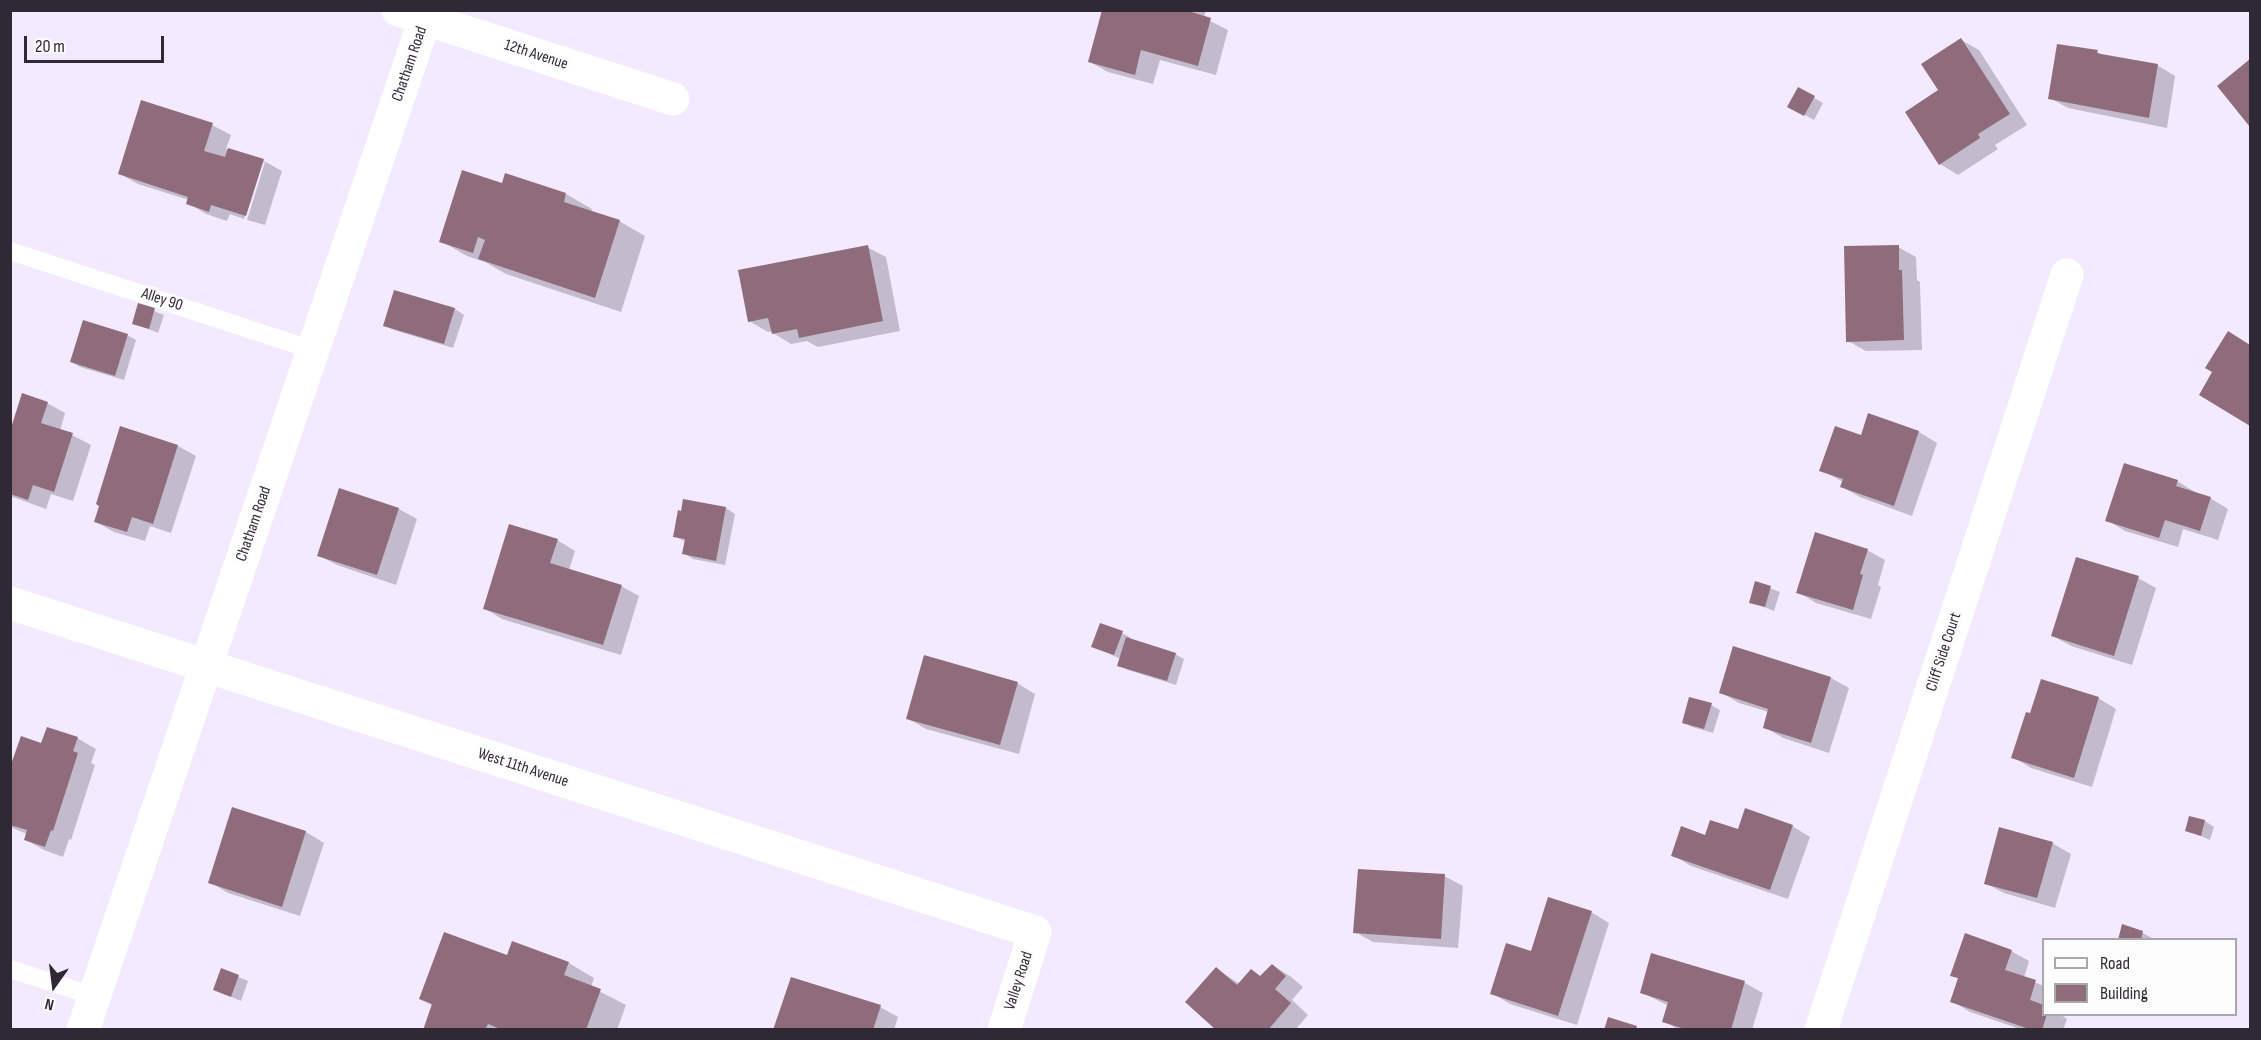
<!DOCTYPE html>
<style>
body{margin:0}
#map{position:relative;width:2261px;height:1040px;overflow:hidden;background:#f4eaff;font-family:"Sofia Sans Condensed",sans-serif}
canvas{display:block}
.frame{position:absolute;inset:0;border:12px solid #2f2835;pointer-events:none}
.legend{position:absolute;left:2042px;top:938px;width:195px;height:78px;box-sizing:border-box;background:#fcfcfc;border:2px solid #aaa7ac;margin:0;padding:8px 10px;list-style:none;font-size:18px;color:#2f2835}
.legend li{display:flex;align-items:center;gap:12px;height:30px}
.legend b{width:30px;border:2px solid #aaa7ac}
.north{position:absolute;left:24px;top:956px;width:60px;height:60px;-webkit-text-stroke:4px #fcfcfc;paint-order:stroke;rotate:194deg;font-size:16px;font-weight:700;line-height:24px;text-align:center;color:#2f2835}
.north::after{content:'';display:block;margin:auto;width:21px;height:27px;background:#2f2835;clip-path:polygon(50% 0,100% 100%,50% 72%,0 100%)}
.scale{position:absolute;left:24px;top:36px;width:140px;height:27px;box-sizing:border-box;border:3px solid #2f2835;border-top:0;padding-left:8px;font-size:18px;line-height:21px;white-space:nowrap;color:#2f2835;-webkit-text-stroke:4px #fcfcfc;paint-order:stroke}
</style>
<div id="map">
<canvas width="2261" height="1040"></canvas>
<div class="frame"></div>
<ul class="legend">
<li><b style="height:8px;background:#fff"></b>Road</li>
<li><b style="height:16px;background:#8e6c7c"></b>Building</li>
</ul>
<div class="north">N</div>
<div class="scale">20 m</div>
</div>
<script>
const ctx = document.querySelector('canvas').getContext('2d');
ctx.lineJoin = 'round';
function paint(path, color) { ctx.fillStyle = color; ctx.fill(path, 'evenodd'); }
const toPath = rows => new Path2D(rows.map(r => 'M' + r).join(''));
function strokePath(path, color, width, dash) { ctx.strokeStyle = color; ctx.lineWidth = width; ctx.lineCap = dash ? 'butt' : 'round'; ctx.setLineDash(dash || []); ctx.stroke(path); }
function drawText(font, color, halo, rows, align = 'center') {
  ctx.font = font + ' "Sofia Sans Condensed",sans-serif'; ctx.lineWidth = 6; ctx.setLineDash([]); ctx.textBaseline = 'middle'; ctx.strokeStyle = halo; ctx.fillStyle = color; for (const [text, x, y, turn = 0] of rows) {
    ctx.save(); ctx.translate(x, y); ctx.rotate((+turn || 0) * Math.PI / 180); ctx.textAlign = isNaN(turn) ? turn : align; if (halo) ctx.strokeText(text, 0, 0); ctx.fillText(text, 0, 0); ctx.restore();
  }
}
paint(toPath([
 [1104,10,1206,10,1204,18,1228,30,1216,75,1160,60,1153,84,1108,72,1090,62],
 [1961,40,1979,50,2027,125,1995,145,1998,149,1958,175,1940,164,1940,91],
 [2097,52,2106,57,2157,65,2175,76,2167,128,2068,108,2050,98],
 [2250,62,2250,125,2219,86],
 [1798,89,1823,103,1814,120,1789,106],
 [212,125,231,135,226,149,264,161,282,171,265,225,247,220,265,162,262,162,244,219,230,214,227,221,206,214,188,203,189,200,138,184,120,174],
 [506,175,566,194,592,209,591,212,619,221,645,236,621,312,506,274,485,262,467,256,441,241,503,184],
 [867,247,886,257,900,331,818,347,807,341,791,344,773,333,772,331,768,332,749,321],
 [1898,247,1916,257,1917,280,1920,282,1922,350,1866,351,1848,341],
 [395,291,455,309,464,315,453,348,394,330,385,325],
 [139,305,164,315,158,333,134,323],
 [2228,333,2250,346,2250,424,2201,394,2214,372],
 [127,335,136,340,124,380,80,367,72,362],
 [47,403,65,413,60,431,72,435,91,445,73,501,51,494,46,509,10,496,10,435],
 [1869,415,1919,432,1937,443,1912,516,1860,497,1842,487,1843,482,1821,470,1862,436],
 [178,446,196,456,171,533,150,526,145,541,114,532,96,522],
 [2177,481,2195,492,2195,494,2210,498,2228,509,2218,540,2183,529,2178,547,2125,531,2107,520],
 [726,508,735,514,725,565,693,559,684,553,686,542,674,536],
 [399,509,417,519,396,585,337,565,318,555],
 [557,540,575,551,569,570,621,586,639,596,621,655,502,619,484,608],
 [1867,550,1885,560,1878,585,1881,587,1871,619,1816,603,1798,592],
 [2138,578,2156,588,2132,665,2071,646,2053,636],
 [1756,583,1780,592,1774,611,1751,602],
 [1122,633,1131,638,1130,640,1175,654,1184,659,1176,685,1128,670,1119,665,1121,659,1093,647],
 [1734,648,1831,678,1849,688,1829,753,1783,738,1764,727,1769,712,1739,703,1720,692],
 [1017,683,1035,694,1019,754,926,729,907,718],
 [2098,698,2116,709,2092,787,2031,768,2013,757],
 [1711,705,1720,710,1713,733,1692,727,1683,722],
 [77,738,96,749,91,763,95,765,71,840,69,839,63,857,44,850,26,840,27,834,10,827,10,772,42,745],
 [233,809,306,832,324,843,300,916,228,893,210,882],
 [2190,818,2205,821,2214,827,2210,840,2187,830],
 [1792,826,1810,837,1788,899,1691,866,1673,855,1706,837],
 [2052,843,2071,854,2055,908,2004,893,1985,883],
 [1444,876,1463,886,1458,948,1373,942,1355,932],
 [1591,912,1609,923,1577,1025,1510,1004,1492,993,1531,953],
 [2123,926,2143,933,2152,938,2151,940,2119,940],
 [513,943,569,963,594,978,591,987,626,1005,617,1030,425,1030,433,1006,420,999,508,957],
 [2011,951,2029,961,2024,978,2044,986,2044,1014,2060,1014,2067,1019,2063,1030,2023,1030,1970,1012,1952,1001,1959,979,1952,975],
 [1652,955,1745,983,1763,993,1752,1030,1679,1030,1664,1021,1669,1006,1641,992],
 [1272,965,1290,976,1303,987,1292,1000,1308,1015,1295,1030,1218,1030,1216,969,1240,984,1252,971,1262,977],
 [222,970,248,981,241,1001,215,990],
 [880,1007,898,1017,894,1030,775,1030]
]), '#0003');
paint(toPath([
 [1102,10,1185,10,1211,18,1198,66,1141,50,1135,75,1088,62],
 [1961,38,2010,114,1978,134,1980,138,1939,165,1905,112,1938,90,1921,64],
 [2057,44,2098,50,2097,53,2101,54,2158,64,2149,118,2048,99],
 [2250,59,2250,127,2217,86],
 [1798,87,1815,96,1804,116,1787,107],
 [141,100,213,123,204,151,225,157,228,148,264,159,246,216,211,205,209,212,186,204,188,197,118,174],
 [462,170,502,183,505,173,566,193,564,202,620,220,595,298,478,259,485,240,478,237,473,253,439,242],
 [868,245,883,321,799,338,797,329,772,334,768,318,748,322,738,270],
 [1899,245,1899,270,1902,270,1904,340,1846,342,1844,246],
 [394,290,455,308,444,344,383,326],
 [138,303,155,308,149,329,132,324],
 [83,320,128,334,115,376,70,362],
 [2228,331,2250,345,2250,426,2199,395,2212,372,2205,368],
 [22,393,48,402,41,423,73,433,54,492,33,485,28,500,10,494,10,431],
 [1868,413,1919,431,1894,506,1840,487,1843,479,1819,471,1835,426,1861,435],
 [120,426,178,445,153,524,132,517,127,532,94,522,99,506,96,504],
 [2124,463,2178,480,2176,486,2211,497,2200,531,2165,520,2159,538,2105,521],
 [339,488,399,508,377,575,317,556],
 [683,499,726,507,716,561,682,554,685,539,673,537,678,510,681,511],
 [509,524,558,539,550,563,622,585,603,645,483,609],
 [1815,532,1868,549,1860,574,1863,575,1853,610,1796,593],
 [2076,557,2139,576,2114,656,2051,636],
 [1755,581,1771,586,1765,607,1749,603],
 [1100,623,1123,631,1114,655,1091,647],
 [1126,637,1176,653,1167,681,1117,666],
 [1733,646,1831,677,1811,743,1763,728,1768,709,1719,693],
 [924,655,1018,682,1000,745,906,719],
 [2041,679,2099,697,2074,778,2011,758,2026,712,2030,713],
 [1689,697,1712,703,1704,729,1682,723],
 [47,727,78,737,73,751,78,753,53,831,51,830,45,847,24,840,27,830,10,825,10,767,21,736,41,743],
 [232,807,306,831,282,907,208,883],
 [1745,808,1793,825,1770,890,1671,856,1681,826,1705,835,1710,820,1738,829],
 [2189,816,2205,820,2201,836,2185,831],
 [1999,827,2053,842,2037,898,1984,884],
 [1358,869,1445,874,1441,939,1353,933],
 [1548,897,1592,911,1558,1016,1490,994,1506,943,1531,951],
 [2122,924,2143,931,2141,940,2118,940],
 [444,932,507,955,512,941,569,962,564,975,601,989,586,1030,503,1030,488,1024,485,1030,423,1030,432,1004,419,999],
 [1965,933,2012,950,2005,970,2036,980,2030,1000,2044,1005,2044,1014,2047,1014,2042,1030,2032,1030,1950,1002,1958,978,1950,976],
 [1651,953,1745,981,1731,1030,1688,1030,1662,1022,1668,1002,1640,993],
 [1272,964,1286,976,1275,989,1291,1003,1268,1030,1216,1030,1185,1002,1216,967,1237,985,1251,969,1260,976],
 [221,968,239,975,231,997,213,990],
 [791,977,881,1005,873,1030,773,1030],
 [1608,1017,1637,1026,1636,1030,1604,1030]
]), '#8e6c7c');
strokePath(toPath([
 [10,251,313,350],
 [10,969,94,996]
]), '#fff', 18);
strokePath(toPath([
 [398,10,673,99],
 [10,603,1035,932,1004,1030],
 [83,1030,425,19],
 [1821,1030,2067,275]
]), '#fff', 33);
drawText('16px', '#2f2835', '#fcfcfc', [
 ["12th Avenue",536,55,18],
 ["Chatham Road",410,64,-71],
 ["Alley 90",162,300,18],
 ["Chatham Road",254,524,-71],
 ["Cliff Side Court",1944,652,-72],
 ["West 11th Avenue",523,768,18],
 ["Valley Road",1019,981,-72]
]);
</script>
